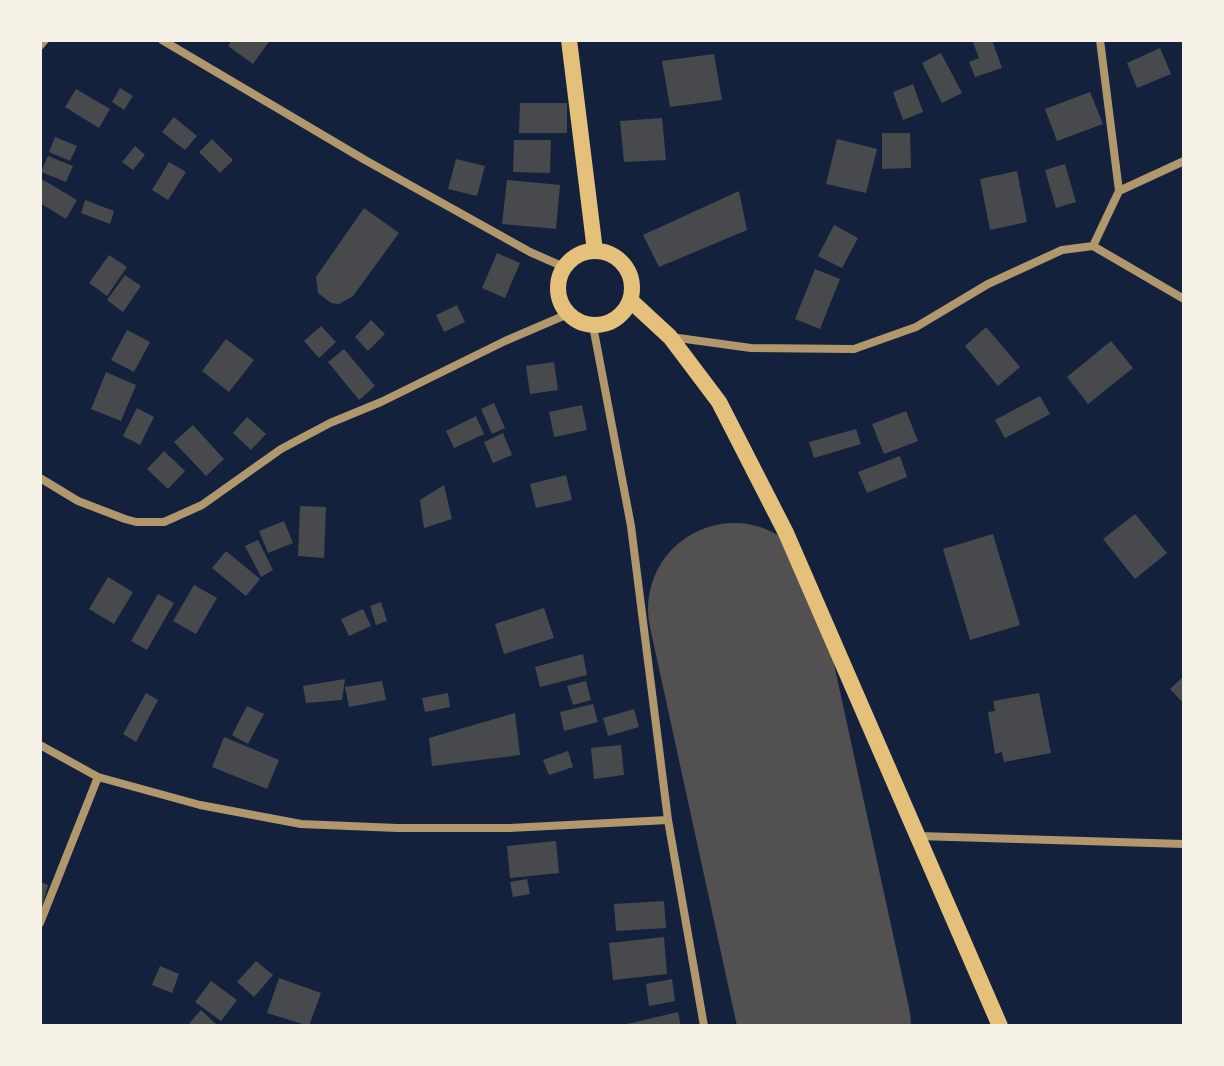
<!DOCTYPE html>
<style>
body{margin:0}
#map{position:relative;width:1224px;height:1066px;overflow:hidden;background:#14213d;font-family:"Noto Serif",serif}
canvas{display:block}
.frame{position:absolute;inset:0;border:42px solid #f6f1e7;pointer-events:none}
</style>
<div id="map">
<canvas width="1224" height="1066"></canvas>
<div class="frame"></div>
</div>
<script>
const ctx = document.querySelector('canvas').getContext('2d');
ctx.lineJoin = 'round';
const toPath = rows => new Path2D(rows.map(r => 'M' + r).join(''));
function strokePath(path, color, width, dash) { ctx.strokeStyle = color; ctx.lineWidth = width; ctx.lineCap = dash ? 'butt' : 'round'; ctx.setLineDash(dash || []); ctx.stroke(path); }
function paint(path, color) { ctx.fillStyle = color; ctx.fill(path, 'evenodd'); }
strokePath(toPath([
 [734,609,825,1026]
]), '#525050', 172);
paint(toPath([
 [232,40,270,40,253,64,228,46],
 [972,40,992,40,1002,68,975,77,969,62,979,58],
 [1160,48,1171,74,1137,88,1127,63],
 [941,53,962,93,942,103,922,63],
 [714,54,722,100,670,107,662,61],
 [913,84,923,112,903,120,893,92],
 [120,88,133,96,124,110,112,102],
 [76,89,110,109,99,128,65,107],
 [1090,92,1103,124,1057,141,1045,109],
 [520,103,567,103,567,133,519,133],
 [174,117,197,136,185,150,162,132],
 [662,118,666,160,624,162,620,121],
 [882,133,910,133,911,168,882,169],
 [55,137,77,146,70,161,49,152],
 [212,139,233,160,220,173,199,152],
 [837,139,877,149,866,193,826,184],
 [514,140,551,140,550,173,513,172],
 [135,146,145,155,133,170,122,162],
 [48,156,73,166,66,182,41,172],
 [456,159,485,166,477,196,448,189],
 [169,162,186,172,168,200,152,190],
 [1065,164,1076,202,1056,208,1045,170],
 [1017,171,1027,222,990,230,980,179],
 [40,178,77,200,66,219,40,203],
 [507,180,560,185,556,229,502,224],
 [739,191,747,230,659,267,643,235],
 [85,200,114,211,110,224,81,213],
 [364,208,399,233,353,296,339,304,331,303,318,293,316,277],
 [834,225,858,238,842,268,818,256],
 [497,253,520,263,505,298,482,288],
 [109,255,127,267,107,296,89,283],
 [815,269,840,279,820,329,795,319],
 [125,275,141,286,123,312,107,300],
 [457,305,465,322,444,332,436,315],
 [371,320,385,334,368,351,355,337],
 [321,326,336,342,319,358,304,341],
 [986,327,1020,367,998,386,965,346],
 [127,330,150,342,134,372,111,360],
 [226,339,254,360,229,392,202,371],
 [1111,341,1133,368,1088,404,1067,377],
 [344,349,375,386,359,400,328,362],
 [554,362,558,390,530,394,526,366],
 [106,372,136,385,121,421,91,409],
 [1040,396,1050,414,1005,438,995,420],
 [494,403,505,428,492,434,481,409],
 [582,405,587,430,554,437,549,412],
 [137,408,154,417,140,445,123,436],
 [906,411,918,441,884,454,872,424],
 [476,416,484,434,454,448,446,431],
 [247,417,266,434,251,450,233,433],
 [193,425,224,459,206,476,174,442],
 [856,429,861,444,814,458,809,442],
 [503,433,512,455,493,463,484,442],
 [164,451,185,471,168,489,147,469],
 [900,456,907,477,867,493,858,472],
 [566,475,572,500,536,508,530,484],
 [444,485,452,519,424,528,420,500],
 [300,506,326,507,324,558,298,556],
 [1135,514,1167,553,1135,579,1103,539],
 [284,521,293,543,268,553,259,531],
 [993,534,1020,625,970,640,943,549],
 [258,540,273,570,261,577,245,546],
 [226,551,260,579,246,596,212,568],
 [108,577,133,592,114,624,89,609],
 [194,585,217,598,196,634,173,621],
 [158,594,174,603,147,650,131,641],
 [381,602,387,621,376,625,370,606],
 [544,608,554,638,504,654,495,624],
 [363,609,371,626,349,636,341,619],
 [583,654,587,675,540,687,535,667],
 [1184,676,1184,704,1170,689],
 [345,679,342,700,306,703,303,686],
 [382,681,386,700,349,707,345,687],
 [586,681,591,700,573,705,567,686],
 [146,693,158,700,136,742,123,734],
 [448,693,450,707,425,712,422,698],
 [1039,693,1051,753,1004,762,1002,752,995,754,988,712,995,711,993,701],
 [593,704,598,722,564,731,560,712],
 [247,706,264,714,248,744,232,735],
 [634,709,639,727,608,736,603,718],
 [515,713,520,755,432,766,429,738],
 [224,737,279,760,267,789,212,767],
 [621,745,624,775,594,779,591,748],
 [568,751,573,767,549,775,543,760],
 [556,841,559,873,510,878,507,846],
 [527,879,530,894,513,897,510,882],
 [40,882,48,885,41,910,40,910],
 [664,901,666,928,616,931,614,904],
 [664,937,667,974,613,980,609,943],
 [256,961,273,975,254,997,237,982],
 [160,966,179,974,172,993,152,985],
 [279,978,321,993,309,1026,267,1013],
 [672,979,675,1001,649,1006,646,984],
 [211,981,237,1000,221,1021,195,1002],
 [201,1010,218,1026,187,1026],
 [678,1012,681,1026,623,1026,623,1025]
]), '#48494c');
strokePath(toPath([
 [162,40,365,160,530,252,564,267],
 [1100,40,1119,191],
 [40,46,45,40],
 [1093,246,1119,191,1184,161],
 [593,326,631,526,668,820,704,1026],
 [671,337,751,348,854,349,916,327,988,284,1062,250,1093,246,1184,299],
 [40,478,78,501,125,519,136,522,164,522,202,505,281,449,330,423,381,402,505,341,568,314],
 [40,745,98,777,200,805,301,824,397,828,509,828,668,820],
 [918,836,1184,844],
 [40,923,98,777]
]), '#b1986c', 8);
strokePath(toPath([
 [569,40,595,251],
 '558 288a37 37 0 1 1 74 0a37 37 0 1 1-74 0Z',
 [631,301,670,337,719,402,786,533,1000,1026]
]), '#e5c07b', 16);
</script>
